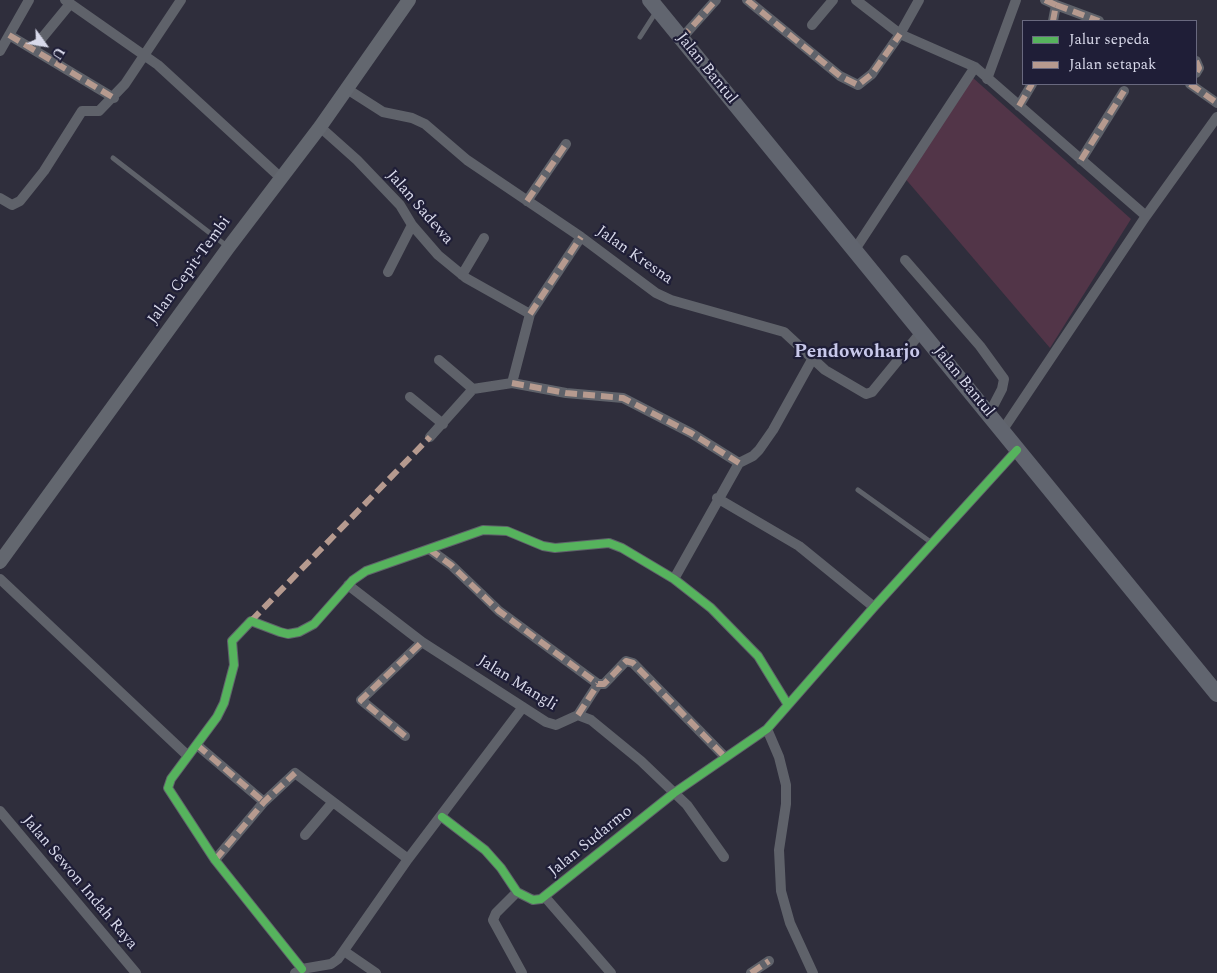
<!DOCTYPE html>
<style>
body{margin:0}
#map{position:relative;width:1217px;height:973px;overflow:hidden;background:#2f2e3c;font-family:Spectral,serif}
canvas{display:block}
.legend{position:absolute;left:1022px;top:20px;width:175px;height:65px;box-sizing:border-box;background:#1f1e37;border:1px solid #69697f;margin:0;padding:6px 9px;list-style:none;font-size:15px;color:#d8d9ea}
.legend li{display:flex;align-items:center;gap:10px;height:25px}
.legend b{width:25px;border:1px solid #69697f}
.north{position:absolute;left:20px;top:20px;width:50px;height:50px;-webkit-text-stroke:4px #1f1e37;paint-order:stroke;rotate:122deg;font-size:14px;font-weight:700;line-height:20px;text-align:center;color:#d8d9ea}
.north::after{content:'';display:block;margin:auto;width:18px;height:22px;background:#d8d9ea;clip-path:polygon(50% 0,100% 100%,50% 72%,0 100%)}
</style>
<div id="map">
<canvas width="1217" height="973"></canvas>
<ul class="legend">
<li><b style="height:6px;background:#56b35d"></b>Jalur sepeda</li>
<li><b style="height:6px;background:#b69a8f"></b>Jalan setapak</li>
</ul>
<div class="north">U</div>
</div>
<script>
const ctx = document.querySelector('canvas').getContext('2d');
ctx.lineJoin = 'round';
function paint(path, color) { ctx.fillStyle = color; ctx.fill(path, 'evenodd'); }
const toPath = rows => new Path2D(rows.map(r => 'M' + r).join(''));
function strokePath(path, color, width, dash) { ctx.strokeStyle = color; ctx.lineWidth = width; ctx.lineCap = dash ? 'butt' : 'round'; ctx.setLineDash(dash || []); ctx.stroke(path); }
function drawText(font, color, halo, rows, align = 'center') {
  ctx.font = font + ' Spectral,serif'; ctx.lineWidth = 4.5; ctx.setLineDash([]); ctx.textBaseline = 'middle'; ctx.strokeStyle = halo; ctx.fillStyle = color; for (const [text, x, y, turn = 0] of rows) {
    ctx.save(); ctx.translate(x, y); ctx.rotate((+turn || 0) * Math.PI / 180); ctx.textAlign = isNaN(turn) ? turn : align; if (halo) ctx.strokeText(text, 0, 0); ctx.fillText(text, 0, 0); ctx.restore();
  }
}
paint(toPath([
 [972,77,1131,219,1050,348,903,176]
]), '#523548');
strokePath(toPath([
 [640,37,656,12],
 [113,158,228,247],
 [858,490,932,543]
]), '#5f626a', 5);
strokePath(toPath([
 [65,0,158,65,281,178],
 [747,0,840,76,858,85,872,74,900,34,919,0],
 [856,0,900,34,975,67,1146,216],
 [1045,0,1056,5,1053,21],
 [1056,5,1099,21],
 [812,25,833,0],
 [9,35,114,98],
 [681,39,716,0],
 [33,49,70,4],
 [0,51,29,0],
 [1196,61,1199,68,1196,73],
 [987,79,1016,0],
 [1190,84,1217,103],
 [347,89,383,112,412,118,425,124,467,160,581,237,656,293,671,300,784,332,825,370,866,394,872,392,922,331],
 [1019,106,1032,84],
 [320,127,357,160,400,205,412,225,438,255,466,278,530,314],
 [1081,160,1124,91],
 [0,198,12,205,20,201,44,171,82,111,99,111,125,84,181,0],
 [527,201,566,144],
 [854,251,975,67],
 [905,260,980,346,1004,379,1002,389,989,414],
 [388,272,412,225],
 [462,275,484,238],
 [439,360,473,389],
 [512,383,530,314,581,237],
 [410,397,443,424],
 [1002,431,1146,216,1217,117],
 [430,437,473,389,512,383,566,393,623,398,691,433,739,463],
 [739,463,753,456,759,450,773,430,813,358],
 [717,498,799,546,874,607],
 [429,549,451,565,499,611,598,684,604,684,626,661,633,663,725,757],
 [0,579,188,756],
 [674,579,739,463],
 [348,585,422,642,546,722,556,725,578,715,591,720,641,761,687,805,724,857],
 [578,715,598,684],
 [767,729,779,757,786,785,786,804,779,850,781,891,790,923,813,973],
 [405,736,361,700,422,642],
 [197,745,264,802],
 [0,811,136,973],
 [442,817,485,850,501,868,517,892,533,900,541,899,674,793,767,729,874,607,1017,450],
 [305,835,332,803],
 [215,860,264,802,295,773,408,859],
 [517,892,496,913,493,920,522,973],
 [545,897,611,973],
 [344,951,376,973],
 [302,969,215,860,168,788,171,779,217,717,224,703,234,665,232,641,251,621,280,632,288,634,299,632,314,624,353,580,366,571,483,530,507,531,543,546,555,548,609,543,622,548,674,579,711,608,758,656,788,705],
 [295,973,302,969,331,964,338,959,408,859,523,707],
 [751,973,769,961]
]), '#5f626a', 10);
strokePath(toPath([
 [0,562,228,248,320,127,409,0]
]), '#63676f', 14);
strokePath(toPath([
 [650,0,1217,694]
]), '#61656f', 16);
strokePath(toPath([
 [747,0,840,76,858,85,872,74,900,34],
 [1045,0,1056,5,1053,21],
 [1056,5,1099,21],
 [9,35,114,98],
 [681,39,716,0],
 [1196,61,1199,68,1196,73],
 [1190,84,1217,103],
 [1019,106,1032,84],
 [1081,160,1124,91],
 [527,201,566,144],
 [530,314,581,237],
 [512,383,566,393,623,398,691,433,739,463],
 [429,549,451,565,499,611,598,684,604,684,626,661,633,663,725,757],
 [251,621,430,437],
 [578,715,598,684],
 [405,736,361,700,422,642],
 [197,745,264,802],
 [215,860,264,802,295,773],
 [751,973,769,961]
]), '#b69a8f', 6, [12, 6]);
strokePath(toPath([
 [442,817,485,850,501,868,517,892,533,900,541,899,674,793,767,729,874,607,1017,450],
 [302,969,215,860,168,788,171,779,217,717,224,703,234,665,232,641,251,621,280,632,288,634,299,632,314,624,353,580,366,571,483,530,507,531,543,546,555,548,609,543,622,548,674,579,711,608,758,656,788,705]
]), '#56b35d', 8);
drawText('16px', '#d8d9ea', '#1f1e37', [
 ["Jalan Bantul",706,69,51],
 ["Jalan Sadewa",419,208,49],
 ["Jalan Kresna",634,256,35],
 ["Jalan Cepit-Tembi",190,271,-54],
 ["Jalan Bantul",963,382,51],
 ["Jalan Mangli",517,684,32],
 ["Jalan Sudarmo",591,842,-39],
 ["Jalan Sewon Indah Raya",79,883,50]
]);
drawText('bold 19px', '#c8c8ea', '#1f1e37', [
 ["Pendowoharjo",857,353]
]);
</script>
